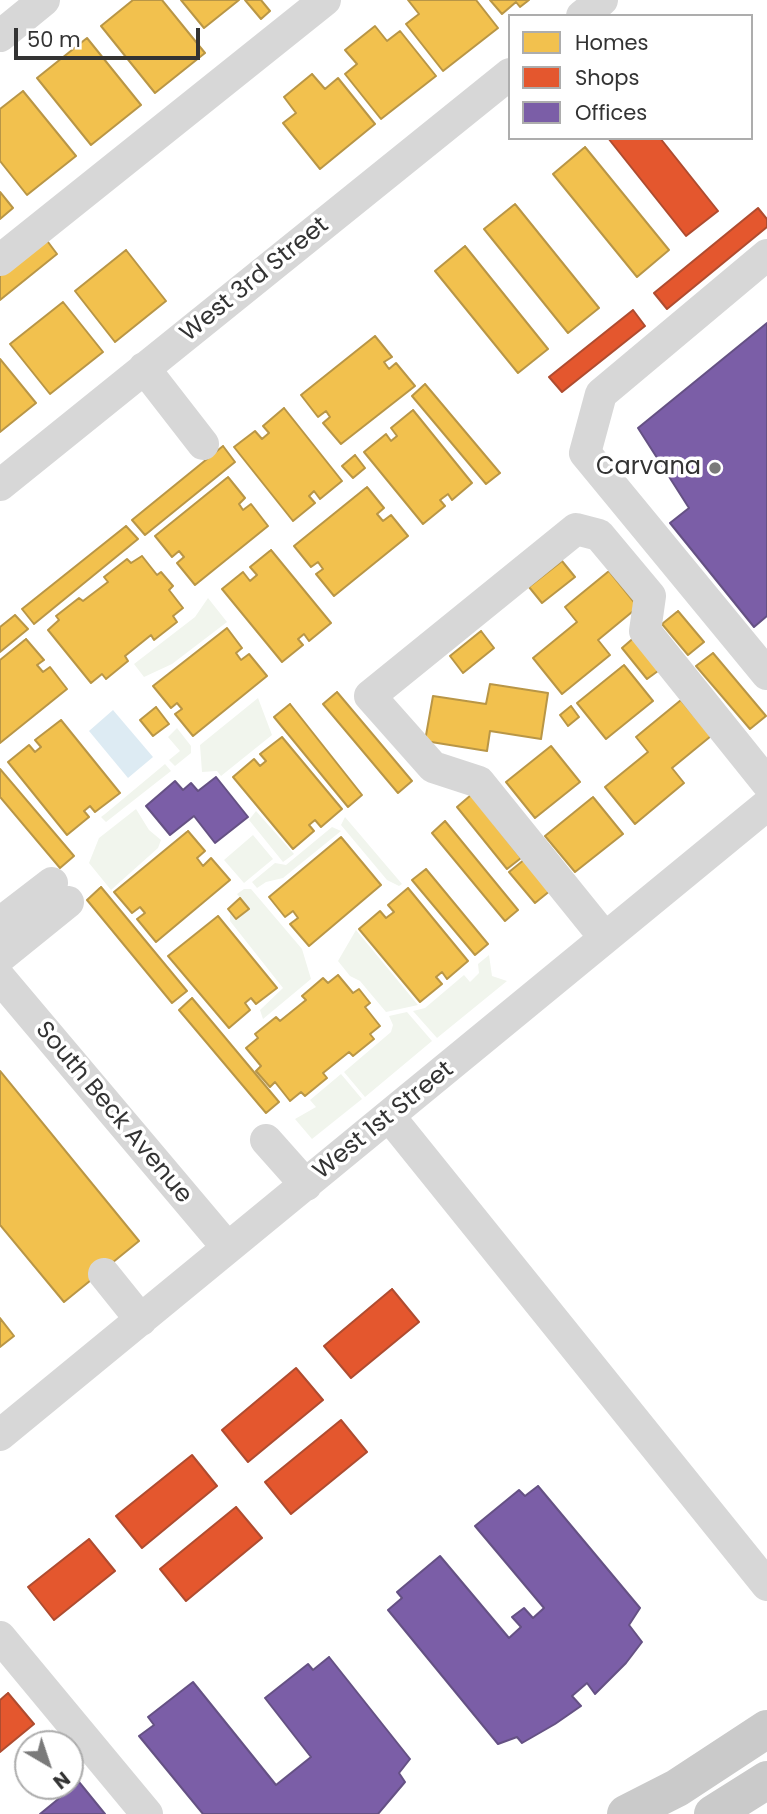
<!DOCTYPE html>
<style>
body{margin:0}
#map{position:relative;width:767px;height:1814px;overflow:hidden;background:#fff;font-family:Poppins,sans-serif}
canvas{display:block}
.legend{position:absolute;left:508px;top:14px;width:245px;height:126px;box-sizing:border-box;background:#fff;border:2px solid #adadad;margin:0;padding:9px 12px;list-style:none;font-size:21px;color:#333}
.legend li{display:flex;align-items:center;gap:14px;height:35px}
.legend b{width:35px;border:2px solid #adadad}
.north{position:absolute;left:14px;top:1730px;width:70px;height:70px;box-sizing:border-box;background:#fff;border:2px solid #adadad;border-radius:50%;rotate:141deg;font-size:19px;font-weight:700;line-height:28px;text-align:center;color:#333}
.north::after{content:'';display:block;margin:auto;width:24px;height:32px;background:#7a7a7a;clip-path:polygon(50% 0,100% 100%,50% 72%,0 100%)}
.scale{position:absolute;left:14px;top:28px;width:186px;height:32px;box-sizing:border-box;border:4px solid #333;border-top:0;padding-left:9px;font-size:21px;line-height:24px;white-space:nowrap;color:#333;-webkit-text-stroke:5px #fff;paint-order:stroke}
</style>
<div id="map">
<canvas width="767" height="1814"></canvas>
<ul class="legend">
<li><b style="height:19px;background:#f2c14e"></b>Homes</li>
<li><b style="height:19px;background:#e4572e"></b>Shops</li>
<li><b style="height:19px;background:#7b5ea7"></b>Offices</li>
</ul>
<div class="north">N</div>
<div class="scale">50 m</div>
</div>
<script>
const ctx = document.querySelector('canvas').getContext('2d');
ctx.lineJoin = 'round';
function paint(path, color) { ctx.fillStyle = color; ctx.fill(path, 'evenodd'); }
const toPath = rows => new Path2D(rows.map(r => 'M' + r).join(''));
function strokePath(path, color, width, dash) { ctx.strokeStyle = color; ctx.lineWidth = width; ctx.lineCap = dash ? 'butt' : 'round'; ctx.setLineDash(dash || []); ctx.stroke(path); }
function drawText(font, color, halo, rows, align = 'center') {
  ctx.font = font + ' Poppins,sans-serif'; ctx.lineWidth = 7; ctx.setLineDash([]); ctx.textBaseline = 'middle'; ctx.strokeStyle = halo; ctx.fillStyle = color; for (const [text, x, y, turn = 0] of rows) {
    ctx.save(); ctx.translate(x, y); ctx.rotate((+turn || 0) * Math.PI / 180); ctx.textAlign = isNaN(turn) ? turn : align; if (halo) ctx.strokeText(text, 0, 0); ctx.fillText(text, 0, 0); ctx.restore();
  }
}
paint(toPath([
 [208,598,227,622,172,664,144,677,134,664,195,617],
 [258,698,272,735,221,776,217,771,202,772,200,745],
 [177,728,191,746,191,753,175,766,169,760,180,751,168,737],
 [165,764,171,771,106,822,101,817,105,814],
 [136,809,149,830,161,840,158,848,111,890,89,863,99,838],
 [256,811,294,854,283,862,249,820],
 [345,817,402,884,399,886,387,880,341,825],
 [332,827,341,831,283,878,266,882,257,888,252,882,275,863,286,865],
 [253,835,273,859,244,883,224,860],
 [244,889,251,889,302,949,311,979,263,1019,260,1010,283,988,230,921,230,912,237,919,249,909,237,894],
 [356,930,418,1005,386,1012,360,981,350,976,338,961],
 [489,955,492,976,507,981,437,1038,413,1011,425,1008,464,975,470,982,479,973,478,964],
 [407,1012,432,1041,365,1097,344,1072,391,1032,393,1025,389,1016],
 [341,1074,362,1099,312,1139,295,1119,316,1107,310,1100]
]), '#f1f5ed');
paint(toPath([
 [113,710,153,757,128,778,89,731]
]), '#ddebf3');
const homes = toPath([
 [133,0,162,0,205,53,155,93,101,26,133,0],
 [181,0,239,0,204,28,181,0],
 [245,0,261,0,270,11,261,19,245,0],
 [408,0,476,0,498,28,443,71,406,24,419,14,408,0],
 [490,0,529,0,520,7,516,2,502,14,490,0],
 [375,26,387,41,400,31,436,76,381,119,345,74,357,64,345,50,375,26],
 [87,38,141,105,91,145,37,78,87,38],
 [312,74,325,89,338,78,375,124,320,169,283,123,296,113,284,97,312,74],
 [23,91,76,156,27,195,0,161,0,109,23,91],
 [585,147,669,250,637,277,553,174,585,147],
 [0,192,13,208,0,219,0,192],
 [515,204,599,308,568,333,484,229,515,204],
 [45,238,57,254,0,300,0,274,45,238],
 [465,246,548,349,518,373,435,271,465,246],
 [126,250,166,301,115,342,75,291,126,250],
 [63,302,103,352,50,394,10,344,63,302],
 [375,336,392,357,384,362,389,369,396,363,415,386,341,444,323,423,330,417,326,411,318,417,301,395,375,336],
 [0,359,36,403,0,432,0,359],
 [425,384,500,473,486,484,412,396,425,384],
 [284,408,342,481,320,499,314,491,309,496,315,503,293,521,234,447,255,431,262,439,269,433,263,426,284,408],
 [413,410,472,483,452,500,448,494,440,500,445,506,423,524,364,452,386,434,391,441,397,436,391,428,413,410],
 [223,446,235,462,145,535,132,520,223,446],
 [355,455,365,468,353,478,342,466,355,455],
 [228,477,245,498,239,504,243,510,251,504,268,526,195,585,177,563,184,557,179,551,172,557,155,536,228,477],
 [367,487,384,508,377,514,383,521,391,515,408,536,334,596,316,574,323,569,318,562,311,567,294,546,367,487],
 [126,526,138,539,34,624,22,609,126,526],
 [271,550,331,623,309,641,304,634,298,639,303,645,282,662,222,589,243,572,250,581,257,575,250,567,271,550],
 [142,556,157,575,161,572,173,586,169,590,183,608,173,616,177,622,154,640,151,635,125,656,128,661,106,679,102,674,91,683,48,630,59,620,56,616,79,598,83,601,108,582,104,577,127,559,131,563,142,556],
 [562,561,575,577,542,603,529,587,562,561],
 [609,571,638,607,598,640,610,655,562,694,533,658,577,622,565,607,609,571],
 [678,611,704,642,688,655,662,624,678,611],
 [15,615,28,629,0,652,0,627,15,615],
 [227,628,242,648,236,653,241,660,249,654,267,676,193,736,175,714,182,709,177,703,171,708,153,686,227,628],
 [481,631,494,648,463,673,450,656,481,631],
 [637,635,662,668,647,679,622,648,637,635],
 [26,639,44,660,37,665,43,672,50,667,67,689,0,743,0,660,26,639],
 [713,653,766,716,750,729,696,666,713,653],
 [624,665,653,701,606,739,577,703,624,665],
 [490,684,548,693,541,739,490,731,487,751,425,741,433,696,486,704,490,684],
 [337,692,412,781,398,793,323,704,337,692],
 [681,700,711,736,672,768,684,783,635,824,605,787,648,752,636,737,681,700],
 [290,704,362,795,348,807,274,717,290,704],
 [571,706,579,717,568,726,560,715,571,706],
 [156,707,169,724,153,736,140,720,156,707],
 [61,720,120,793,95,812,90,806,84,811,89,817,67,835,8,762,29,745,35,752,41,747,35,740,61,720],
 [282,737,342,809,321,827,315,820,309,825,314,831,293,849,233,777,254,759,260,766,266,761,260,754,282,737],
 [551,746,580,782,535,818,506,782,551,746],
 [0,769,74,856,60,868,0,797,0,769],
 [471,795,521,858,507,869,457,807,471,795],
 [593,797,623,834,575,872,545,836,593,797],
 [445,821,518,910,505,921,432,833,445,821],
 [188,831,205,851,197,858,203,866,211,858,230,880,156,942,137,919,145,913,140,907,132,913,114,892,188,831],
 [341,837,381,885,309,946,290,924,298,918,293,911,285,917,269,897,341,837],
 [525,859,551,890,535,903,509,872,525,859],
 [426,869,488,944,475,955,412,880,426,869],
 [101,887,187,991,172,1003,87,900,101,887],
 [408,888,468,961,447,979,442,972,436,977,442,984,420,1002,359,929,380,911,386,918,394,912,388,905,408,888],
 [240,898,249,909,236,919,228,909,240,898],
 [218,916,277,988,256,1004,251,998,245,1003,250,1010,229,1028,168,956,218,916],
 [338,975,353,993,359,989,370,1003,365,1007,380,1026,370,1034,374,1039,353,1056,349,1052,323,1073,327,1078,305,1096,301,1092,290,1101,275,1082,270,1087,256,1071,261,1066,246,1048,258,1038,255,1034,276,1017,280,1021,306,1000,302,996,323,978,328,983,338,975],
 [192,998,279,1102,266,1113,179,1010,192,998],
 [0,1071,139,1241,64,1302,0,1225,0,1071],
 [0,1318,14,1336,0,1347,0,1318]
]);
paint(homes, '#f2c14e');
strokePath(homes, '#b99646', 2);
const shops = toPath([
 [608,138,660,138,718,211,686,236,608,138],
 [758,208,767,219,767,227,667,309,654,293,758,208],
 [633,310,645,326,562,392,549,377,633,310],
 [392,1289,419,1322,351,1378,324,1346,392,1289],
 [296,1368,323,1400,248,1462,222,1430,296,1368],
 [341,1420,367,1452,291,1514,265,1482,341,1420],
 [192,1455,217,1486,142,1548,116,1516,192,1455],
 [236,1507,262,1538,186,1601,160,1569,236,1507],
 [89,1539,115,1571,54,1620,28,1587,89,1539],
 [8,1693,34,1724,0,1752,0,1700,8,1693]
]);
paint(shops, '#e4572e');
strokePath(shops, '#af4c30', 2);
const offices = toPath([
 [767,323,767,616,754,627,670,523,689,508,638,428,767,323],
 [216,777,248,817,215,843,194,816,170,835,146,806,175,781,183,790,191,783,198,791,216,777],
 [538,1486,640,1608,629,1625,642,1642,626,1663,595,1694,587,1683,572,1696,581,1706,555,1724,522,1743,517,1737,498,1744,388,1610,402,1598,397,1592,440,1556,509,1638,521,1627,512,1617,524,1608,533,1618,544,1608,475,1526,519,1490,525,1496,538,1486],
 [329,1657,410,1759,399,1773,405,1782,378,1814,203,1814,139,1736,154,1725,148,1717,193,1682,276,1785,311,1757,265,1698,308,1664,313,1670,329,1657],
 [79,1782,105,1814,40,1814,79,1782]
]);
paint(offices, '#7b5ea7');
strokePath(offices, '#655184', 2);
strokePath(toPath([
 [582,16,602,0],
 [0,36,44,0],
 [767,255,601,394,585,453,767,674],
 [0,260,325,0],
 [144,368,203,444],
 [0,485,510,74],
 [0,923,52,883],
 [605,938,479,782,433,767,370,696,576,529,599,535,650,596,645,631,767,783],
 [0,957,68,902],
 [0,978,227,1247],
 [389,1116,767,1585],
 [266,1140,306,1185],
 [104,1274,141,1320],
 [0,1435,767,805],
 [0,1637,147,1814]
]), '#d7d7d7', 32);
strokePath(toPath([
 [626,1814,677,1788,767,1729],
 [713,1814,767,1780]
]), '#cacaca', 38);
for (const [x, y, r, color] of [
 [715,468,7,"#7a7a7a"]
]) { const dot = new Path2D(); dot.arc(x, y, r, 0, 2 * Math.PI); ctx.fillStyle = color; ctx.fill(dot); strokePath(dot, '#fff', 2.5); }
drawText('24px', '#333', '#fff', [
 ["West 3rd Street",255,280,-39],
 ["South Beck Avenue",113,1113,50],
 ["West 1st Street",384,1121,-39]
]);
drawText('24px', '#333', '#fff', [
 ["Carvana",701,468]
], 'right');
</script>
